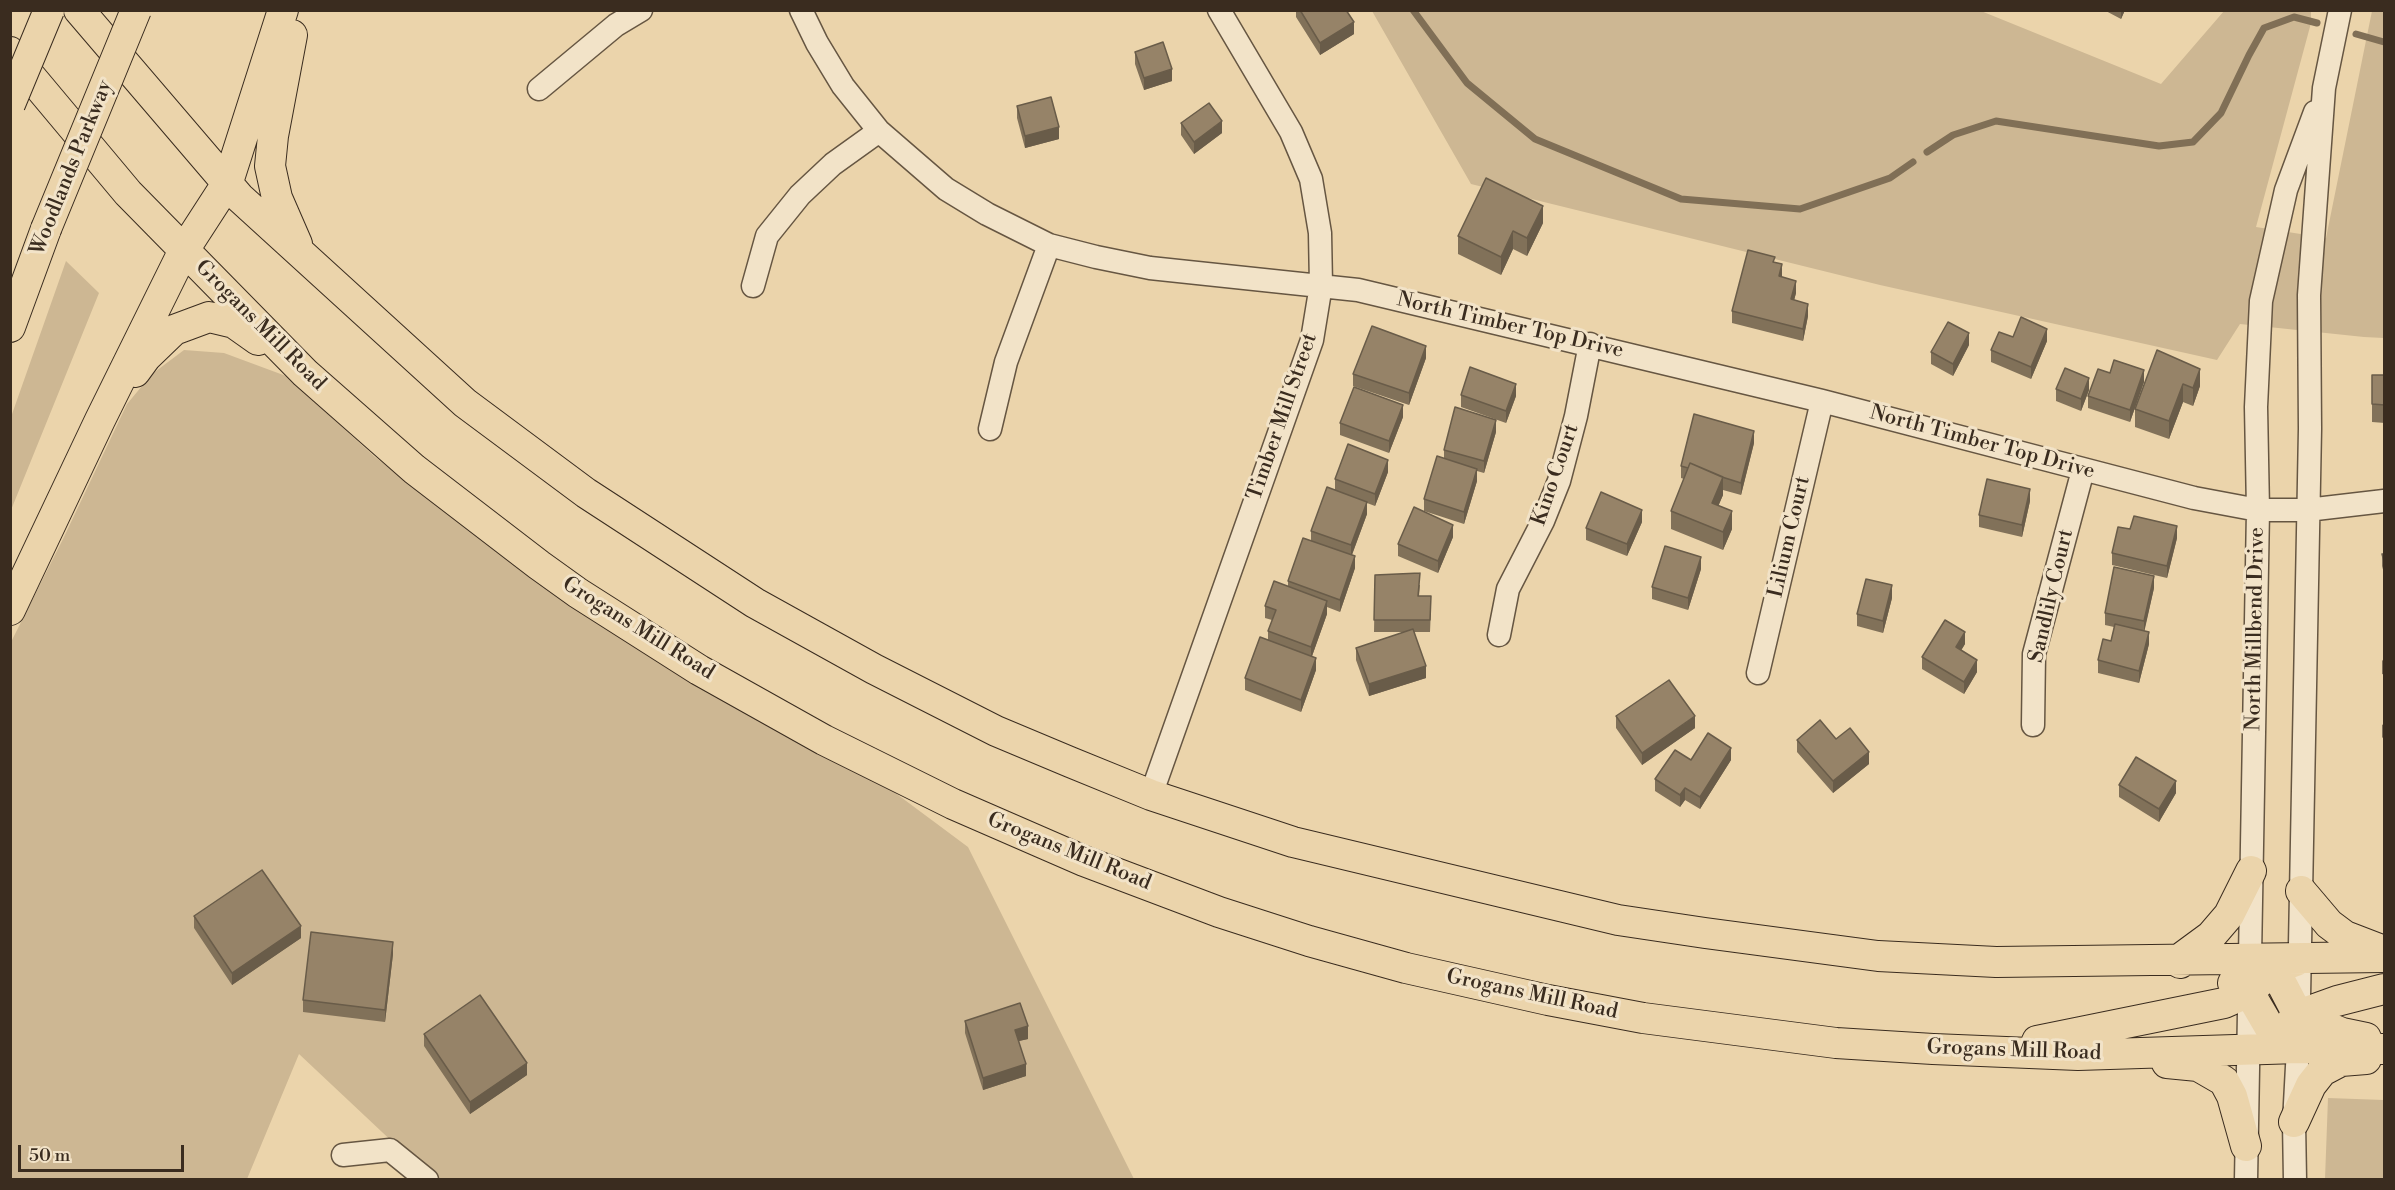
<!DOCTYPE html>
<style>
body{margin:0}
#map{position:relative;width:2395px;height:1190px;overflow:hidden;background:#ebd4ab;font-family:"Libre Bodoni",serif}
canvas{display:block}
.frame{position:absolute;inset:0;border:12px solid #3a2c1f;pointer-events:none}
.scale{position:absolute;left:18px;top:1145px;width:166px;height:27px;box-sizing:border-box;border:3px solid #3a2c1f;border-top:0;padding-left:8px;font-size:18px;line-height:21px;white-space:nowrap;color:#3a2c1f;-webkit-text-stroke:4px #f2e3c8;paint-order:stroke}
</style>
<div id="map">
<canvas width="2395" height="1190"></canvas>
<div class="frame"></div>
<div class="scale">50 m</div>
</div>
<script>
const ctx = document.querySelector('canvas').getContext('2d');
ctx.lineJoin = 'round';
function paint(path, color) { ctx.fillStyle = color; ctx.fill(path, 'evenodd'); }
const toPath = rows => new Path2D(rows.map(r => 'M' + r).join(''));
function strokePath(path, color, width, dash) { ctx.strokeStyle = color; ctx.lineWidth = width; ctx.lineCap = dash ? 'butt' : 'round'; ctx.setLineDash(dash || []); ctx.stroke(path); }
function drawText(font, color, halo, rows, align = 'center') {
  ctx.font = font + ' "Libre Bodoni",serif'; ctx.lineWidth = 6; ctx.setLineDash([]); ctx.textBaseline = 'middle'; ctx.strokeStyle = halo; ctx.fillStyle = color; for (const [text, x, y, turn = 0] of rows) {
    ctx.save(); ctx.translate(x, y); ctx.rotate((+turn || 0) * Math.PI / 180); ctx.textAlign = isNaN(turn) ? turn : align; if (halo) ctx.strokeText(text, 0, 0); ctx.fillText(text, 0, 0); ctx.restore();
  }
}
paint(toPath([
 [1372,11,1981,11,2161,84,2224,11,2311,11,2311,23,2256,227,2326,238,2372,11,2384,11,2384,338,2364,337,2240,324,2217,360,1880,285,1471,184],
 [66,261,99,293,11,510,11,417],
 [184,350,224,353,286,376,375,457,486,542,664,666,890,789,968,847,1134,1179,432,1179,299,1054,247,1179,11,1179,11,642,63,539,127,404,152,374],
 [2328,1098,2384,1100,2384,1179,2325,1179]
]), '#cdb793');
strokePath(toPath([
 [1413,10,1467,83,1535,139,1681,199,1800,209,1890,178,1913,162],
 [2356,34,2384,42],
 [1927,152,1953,135,1996,121,2159,146,2193,142,2221,113,2249,55,2264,28,2294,17,2317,23]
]), '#806f56', 7);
const minor = toPath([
 [801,10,817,43,843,86,879,131,946,189,987,214,1049,245,1096,257,1150,268,1358,290,1822,401,2194,498,2258,510,2307,510,2384,501],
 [539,89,616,25,641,10],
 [753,286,767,236,800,195,833,164,879,131],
 [990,429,1006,362,1049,245],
 [1499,635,1508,589,1543,521,1559,481,1576,416,1590,344],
 [1758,673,1822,401],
 [2033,725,2034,654,2083,470],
 [1151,795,1312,340,1321,285,1320,233,1311,179,1291,132,1219,10],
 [343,1155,390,1150,427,1180],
 [2246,1180,2258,510,2256,407,2261,301,2286,190,2315,112],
 [2295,1180,2294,1122,2298,1048,2310,429,2309,295,2324,88,2340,10]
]);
const major = toPath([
 [79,10,239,197,465,403,586,493,755,603,874,669,996,731,1070,762,1151,795,1293,842,1618,920,1705,933,1878,956,1996,962,2384,957],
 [292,35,273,136,270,166,277,198,297,244],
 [10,52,128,193,305,373,414,469,539,565,578,593,699,670,824,740,953,804,1084,861,1219,912,1309,941,1406,968,1548,1000,1643,1018,1836,1043,1933,1049,2078,1055,2298,1048,2384,1049],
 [10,327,46,229],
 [135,372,146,357,174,330,209,317,234,323,258,340],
 [10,610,100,420,184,250,228,182,283,10],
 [2301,891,2329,924,2345,936,2384,951],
 [2256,961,2274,969,2298,1015,2342,1033,2366,1038],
 [2180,963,2177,961,2211,936,2229,915,2251,871],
 [2233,983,2249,992,2274,1035,2298,1048],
 [2292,1021,2298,1015,2337,1001,2384,989],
 [2037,1041,2224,1003,2249,992,2274,969,2296,961],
 [2167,1063,2198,1066,2224,1081,2232,1096,2246,1146],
 [2294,1122,2311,1085,2322,1071,2341,1061,2366,1059]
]);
strokePath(minor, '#665642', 25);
strokePath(major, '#3a2c1f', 32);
strokePath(minor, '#f2e3c8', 22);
strokePath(major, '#ebd4ab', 30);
const majorBridge = toPath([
 [10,104,49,10],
 [46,229,136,10]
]);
strokePath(majorBridge, '#3a2c1f', 32, []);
strokePath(majorBridge, '#ebd4ab', 30);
paint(toPath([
 [1296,10,1346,10,1354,34,1320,55,1296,17],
 [2104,10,2125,10,2121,19],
 [1135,52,1172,81,1144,90,1135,64],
 [1017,106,1059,139,1025,148,1017,118],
 [1181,123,1222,133,1194,154,1181,135],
 [1543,223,1527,256,1513,249,1501,275,1458,254,1458,236],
 [1775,263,1782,277,1796,293,1794,300,1808,316,1803,341,1732,323,1732,311],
 [2013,337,2047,341,2031,379,1991,362,1991,350],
 [1969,345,1953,376,1931,364,1931,352],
 [1426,358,1409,405,1353,386,1353,374],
 [2200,369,2200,386,2193,406,2183,402,2169,439,2135,427,2135,409],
 [2385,375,2385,423,2372,422,2372,404],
 [2144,382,2130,422,2088,408,2088,396],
 [2056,389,2089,390,2081,411,2056,401],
 [1461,395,1516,396,1506,423,1461,407],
 [1403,417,1389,453,1340,435,1340,423],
 [1496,432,1484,473,1477,471,1477,481,1464,524,1424,511,1424,499,1444,458,1444,450],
 [1754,443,1741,495,1723,490,1723,495,1718,506,1732,529,1723,550,1671,529,1671,511,1684,479,1681,478,1681,466],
 [1388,472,1375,506,1367,503,1367,514,1352,555,1355,568,1340,612,1327,607,1327,614,1312,656,1316,670,1301,712,1245,690,1245,678,1268,640,1268,631,1272,620,1265,618,1265,606,1288,587,1288,581,1311,541,1311,531,1335,490,1335,479],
 [2030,501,2022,537,1979,527,1979,515],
 [1642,522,1627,556,1586,540,1586,528],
 [1453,537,1438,573,1398,556,1398,544],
 [2177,538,2167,578,2112,565,2112,553],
 [2382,554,2385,554,2385,577,2382,566],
 [1701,569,1688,610,1652,599,1652,587],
 [1375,575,1420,585,1419,596,1431,608,1430,632,1414,632,1426,678,1369,696,1356,660,1356,648,1404,632,1374,632],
 [2154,588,2144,631,2149,644,2139,683,2098,673,2098,660,2111,641,2114,627,2105,625,2105,613],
 [1892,598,1883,633,1857,626,1857,614],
 [1965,644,1961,650,1977,672,1964,694,1922,669,1922,657],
 [2385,657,2385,675,2382,674,2382,661],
 [1616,716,1695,728,1642,765,1616,728],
 [2385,723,2385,741,2382,737,2382,725],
 [1836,739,1869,764,1833,793,1797,752,1797,740],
 [1691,760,1731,760,1700,809,1685,800,1680,807,1655,791,1655,779],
 [2119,785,2176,793,2159,822,2119,797],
 [194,916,301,938,232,985,194,928],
 [393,954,385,1022,303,1012,303,1000],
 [965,1021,1028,1039,1018,1041,1026,1076,983,1090,965,1033],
 [424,1034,527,1075,470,1114,424,1046]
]), '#817159');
paint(toPath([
 [2121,10,2125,10,2121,19],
 [1354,22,1354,34,1320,55,1320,43],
 [1172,69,1172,81,1144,90,1144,78],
 [1222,121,1222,133,1194,154,1194,142],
 [1059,127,1059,139,1025,148,1025,136],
 [1543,206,1543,223,1527,256,1527,238],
 [1513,231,1513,249,1501,275,1501,257],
 [1782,264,1782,276,1779,288,1779,276],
 [1796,281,1796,293,1791,312,1791,299],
 [1808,304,1808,316,1803,341,1803,329],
 [2047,329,2047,341,2031,379,2031,367],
 [1969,333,1969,345,1953,376,1953,364],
 [1426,346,1426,358,1409,405,1409,393],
 [2200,369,2200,386,2193,406,2193,388],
 [2144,370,2144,382,2130,422,2130,410],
 [2089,378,2089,390,2081,411,2081,399],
 [1516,384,1516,396,1506,423,1506,411],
 [2183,384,2183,402,2169,439,2169,421],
 [1403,405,1403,417,1389,453,1389,441],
 [1496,420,1496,432,1484,473,1484,461],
 [1754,431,1754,443,1741,495,1741,483],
 [1388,460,1388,472,1375,506,1375,494],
 [1477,469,1477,481,1464,524,1464,512],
 [1723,477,1723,495,1712,521,1712,503],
 [2030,489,2030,501,2022,537,2022,525],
 [1367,502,1367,514,1351,557,1351,545],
 [1642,510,1642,522,1627,556,1627,544],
 [1732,511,1732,529,1723,550,1723,532],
 [1453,525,1453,537,1438,573,1438,561],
 [2177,526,2177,538,2167,578,2167,566],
 [1355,556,1355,568,1340,612,1340,600],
 [1701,557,1701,569,1688,610,1688,598],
 [2154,576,2154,588,2144,633,2144,621],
 [1892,585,1892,598,1883,633,1883,621],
 [1327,601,1327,614,1311,659,1311,647],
 [1965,632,1965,644,1956,659,1956,647],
 [2149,632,2149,644,2139,683,2139,671],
 [1316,658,1316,670,1301,712,1301,700],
 [1977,660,1977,672,1964,694,1964,682],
 [1426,666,1426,678,1369,696,1369,684],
 [1695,716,1695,728,1642,765,1642,753],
 [1731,748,1731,760,1700,809,1700,797],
 [1869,752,1869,764,1833,793,1833,781],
 [2176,781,2176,793,2159,822,2159,809],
 [1685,788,1685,800,1680,807,1680,795],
 [301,926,301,938,232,985,232,973],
 [393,942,393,954,385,1022,385,1010],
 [1028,1026,1028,1039,1015,1042,1015,1030],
 [527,1063,527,1075,470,1114,470,1102],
 [1026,1064,1026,1076,983,1090,983,1078]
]), '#695c49');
const building = toPath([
 [1300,10,1346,10,1354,22,1320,43,1300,10],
 [1163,42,1172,69,1144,78,1135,52,1163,42],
 [1051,97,1059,127,1025,136,1017,106,1051,97],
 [1209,103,1222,121,1194,142,1181,123,1209,103],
 [1486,178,1543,206,1527,238,1513,231,1501,257,1458,236,1486,178],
 [1748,250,1775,257,1773,262,1782,264,1779,276,1796,281,1791,299,1808,304,1803,329,1732,311,1748,250],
 [2021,317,2047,329,2031,367,1991,350,1999,332,2013,337,2021,317],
 [1948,322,1969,333,1953,364,1931,352,1948,322],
 [1372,326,1426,346,1409,393,1353,374,1372,326],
 [2157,350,2200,369,2193,388,2183,384,2169,421,2135,409,2157,350],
 [2114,360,2144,370,2130,410,2088,396,2098,369,2110,373,2114,360],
 [1470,367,1516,384,1506,411,1461,395,1470,367],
 [2065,368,2089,378,2081,399,2056,389,2065,368],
 [2372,375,2385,375,2385,405,2372,404,2372,375],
 [1354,387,1403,405,1389,441,1340,423,1354,387],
 [1455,407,1496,420,1484,461,1444,450,1455,407],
 [1694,414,1754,431,1741,483,1722,477,1690,463,1688,468,1681,466,1694,414],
 [1348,444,1388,460,1375,494,1335,479,1348,444],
 [1437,456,1477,469,1464,512,1424,499,1437,456],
 [1690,463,1723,477,1712,503,1732,511,1723,532,1671,511,1690,463],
 [1987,479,2030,489,2022,525,1979,515,1987,479],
 [1327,487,1367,502,1351,545,1311,531,1327,487],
 [1601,492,1642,510,1627,544,1586,528,1601,492],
 [1414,507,1453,525,1438,561,1398,544,1414,507],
 [2134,516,2177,526,2167,566,2112,553,2118,527,2130,529,2134,516],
 [1303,538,1355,556,1340,600,1288,581,1303,538],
 [1665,546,1701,557,1688,598,1652,587,1665,546],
 [2382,554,2385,554,2385,565,2382,554],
 [2114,567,2154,576,2144,621,2105,613,2114,567],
 [1420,573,1418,596,1431,596,1430,620,1374,620,1375,575,1420,573],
 [1866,579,1892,585,1883,621,1857,614,1866,579],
 [1274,581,1327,601,1311,647,1268,631,1276,610,1265,606,1274,581],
 [1945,620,1965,632,1956,647,1977,660,1964,682,1922,657,1945,620],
 [2115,624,2149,632,2139,671,2098,660,2103,639,2111,641,2115,624],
 [1413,629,1426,666,1369,684,1356,648,1413,629],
 [1260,637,1316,658,1301,700,1245,678,1260,637],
 [1669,680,1695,716,1642,753,1616,716,1669,680],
 [1820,720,1836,739,1850,728,1869,752,1833,781,1797,740,1820,720],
 [1708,733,1731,748,1700,797,1685,788,1680,795,1655,779,1675,750,1691,760,1708,733],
 [2136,757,2176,781,2159,809,2119,785,2136,757],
 [262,870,301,926,232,973,194,916,262,870],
 [311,932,393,942,385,1010,303,1000,311,932],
 [480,995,527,1063,470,1102,424,1034,480,995],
 [1020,1003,1028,1026,1015,1030,1026,1064,983,1078,965,1021,1020,1003]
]);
paint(building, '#968368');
strokePath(building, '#695c49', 1.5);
drawText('21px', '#3a2c1f', '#f2e3c8', [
 ["Woodlands Parkway",72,168,-68],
 ["Grogans Mill Road",260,326,45],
 ["North Timber Top Drive",1510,326,13],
 ["Timber Mill Street",1283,417,-71],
 ["North Timber Top Drive",1982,443,15],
 ["Kino Court",1556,475,-71],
 ["Lilium Court",1790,537,-77],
 ["Sandlily Court",2052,596,-77],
 ["Grogans Mill Road",638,629,32],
 ["North Millbend Drive",2256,629,-89],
 ["Grogans Mill Road",1069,852,22],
 ["Grogans Mill Road",1532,995,12],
 ["Grogans Mill Road",2014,1051,2]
]);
</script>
